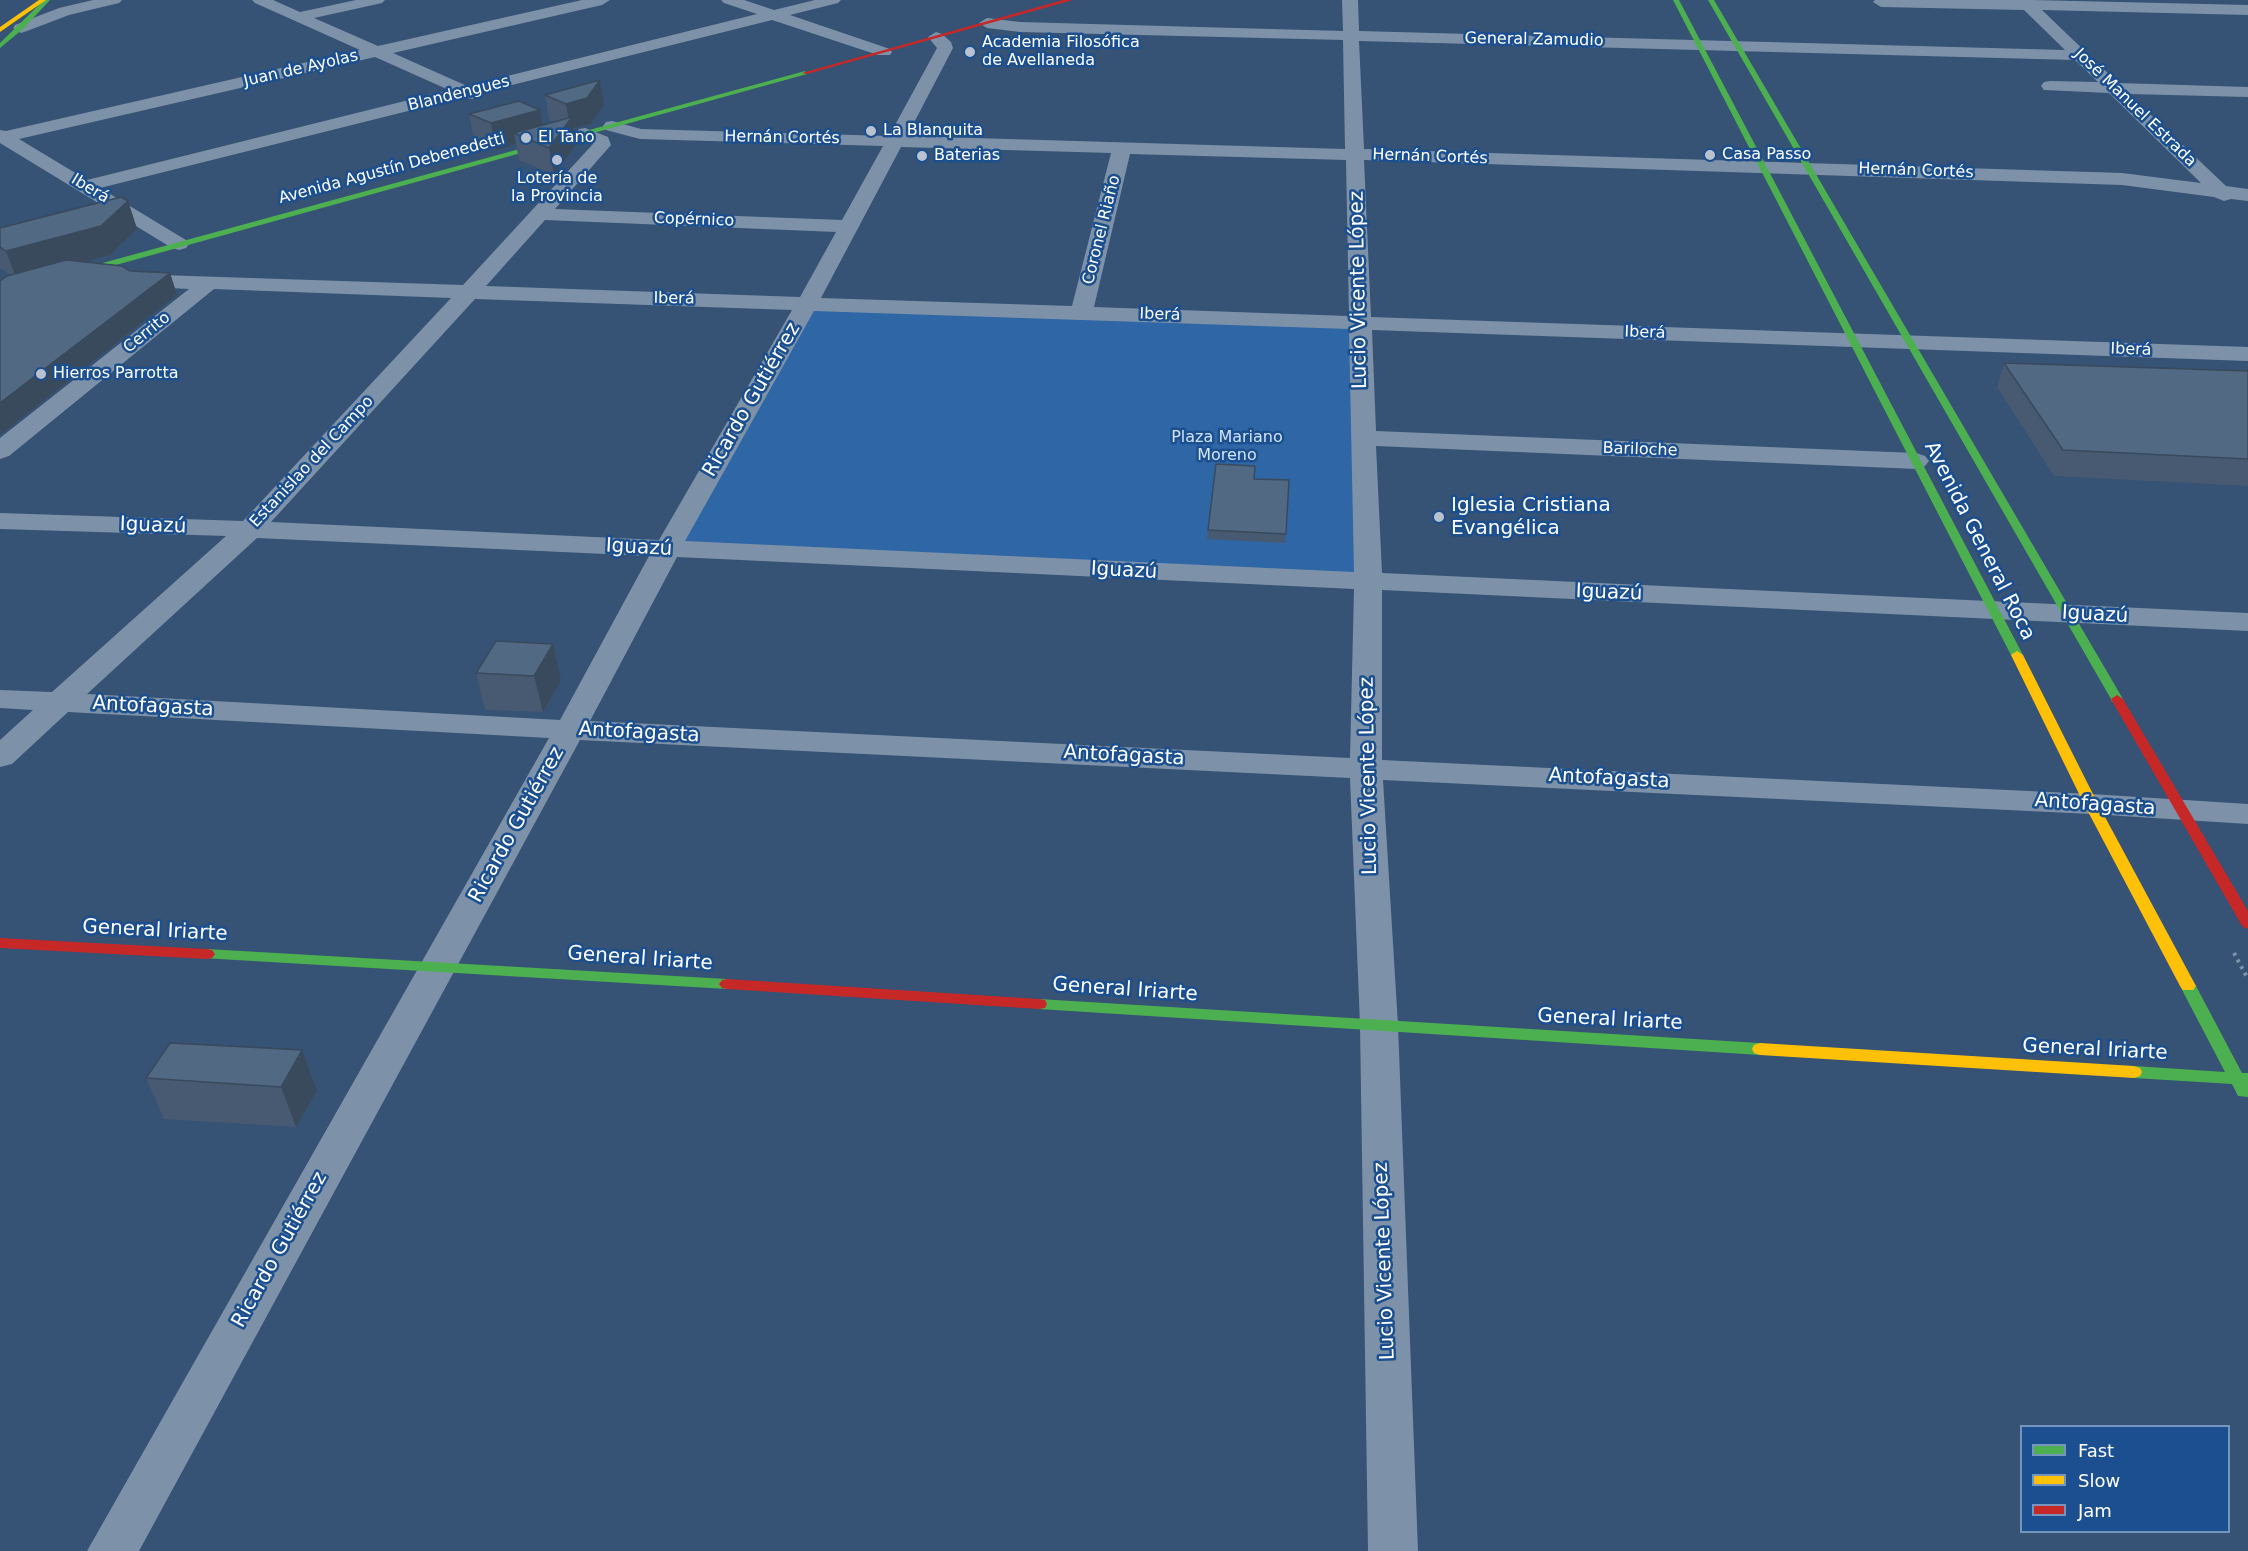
<!DOCTYPE html>
<meta charset="utf-8">
<style>
body{margin:0}
#map{position:relative;width:2248px;height:1551px;overflow:hidden;background:#365274;font-family:"DejaVu Sans",sans-serif}
canvas{display:block}
.legend{position:absolute;left:2020px;top:1425px;width:210px;height:108px;box-sizing:border-box;background:#1b4f8f;border:2px solid #7695bc;margin:0;padding:8px 10px;list-style:none;font-size:18px;color:#fff}
.legend li{display:flex;align-items:center;gap:12px;height:30px}
.legend b{width:30px;border:2px solid #7695bc}
</style>
<div id="map">
<canvas width="2248" height="1551"></canvas>
<ul class="legend">
<li><b style="height:8px;background:#4caf50"></b>Fast</li>
<li><b style="height:8px;background:#ffc107"></b>Slow</li>
<li><b style="height:8px;background:#c62828"></b>Jam</li>
</ul>
</div>
<script>
const ctx = document.querySelector('canvas').getContext('2d');
ctx.lineJoin = 'round';
function paint(path, color) { ctx.fillStyle = color; ctx.fill(path, 'evenodd'); }
const toPath = rows => new Path2D(rows.map(r => 'M' + r).join(''));
function strokePath(path, color, width, dash) { ctx.strokeStyle = color; ctx.lineWidth = width; ctx.lineCap = dash ? 'butt' : 'round'; ctx.setLineDash(dash || []); ctx.stroke(path); }
function drawText(font, color, halo, rows, align = 'center') {
  ctx.font = font + ' "DejaVu Sans",sans-serif'; ctx.lineWidth = 5; ctx.setLineDash([]); ctx.textBaseline = 'middle'; ctx.strokeStyle = halo; ctx.fillStyle = color; for (const [text, x, y, turn = 0] of rows) {
    ctx.save(); ctx.translate(x, y); ctx.rotate((+turn || 0) * Math.PI / 180); ctx.textAlign = isNaN(turn) ? turn : align; if (halo) ctx.strokeText(text, 0, 0); ctx.fillText(text, 0, 0); ctx.restore();
  }
}
paint(toPath([
 [808,302,1359,323,1368,583,667,549]
]), '#2f66a5');
strokePath(toPath([
 [2234,953,2248,979]
]), '#7d92a8', 4, [3, 4.5]);
paint(toPath([
 [93,0,122,0,119,3,69,15,27,31,21,33,13,28,15,25,59,8,93,0],
 [252,0,273,0,300,12,356,0,385,0,382,3,314,18,378,46,582,0,610,0,602,5,393,53,467,86,757,14,724,3,721,0,744,0,774,10,815,0,841,0,838,3,790,15,890,49,892,52,890,55,878,55,772,20,480,93,478,98,472,99,464,97,100,188,186,240,189,244,186,248,179,250,172,248,0,143,0,130,6,131,360,50,255,3,252,0],
 [375,57,449,90,87,180,19,139,375,57],
 [1342,0,1358,0,1359,31,2065,50,2024,10,1881,7,1873,2,1875,0,2032,0,2248,5,2248,15,2042,10,2118,83,2248,87,2248,97,2129,94,2226,186,2248,189,2248,201,2231,199,2224,201,2214,197,2122,185,1364,160,1371,317,2248,347,2248,361,1372,330,1376,431,1916,453,1925,456,1929,461,1925,466,1916,469,1376,446,1382,573,2248,613,2248,631,1382,590,1382,760,2091,794,2248,804,2248,824,2091,814,1383,780,1398,1025,1418,1551,1368,1551,1360,1025,1350,778,580,740,139,1551,87,1551,549,738,68,712,12,764,0,767,0,740,33,710,0,708,0,690,52,692,226,536,0,529,0,513,243,521,451,298,214,289,9,456,0,459,0,438,189,289,130,286,122,285,119,280,122,275,130,274,463,285,593,144,576,133,579,129,585,128,608,137,611,145,555,209,842,220,883,146,640,139,606,130,603,126,606,122,612,121,641,129,889,136,937,48,928,37,936,32,942,34,951,42,953,48,907,136,1345,149,1343,40,1020,32,987,28,979,23,987,18,1020,22,1343,31,1342,0],
 [1359,41,2075,60,2098,82,2050,81,2044,82,2041,86,2044,90,2109,93,2201,183,2122,173,1364,149,1359,41],
 [901,147,1111,153,1072,306,821,298,901,147],
 [1130,154,1346,160,1349,316,1094,307,1130,154],
 [545,220,836,232,800,297,486,286,545,220],
 [475,299,792,310,659,540,271,522,475,299],
 [814,311,1349,329,1354,572,685,541,814,311],
 [257,538,649,556,560,720,87,694,257,538],
 [677,557,1354,589,1350,758,590,721,677,557]
]), '#7d92a8');
paint(toPath([
 [44,0,50,0,23,29,0,48,0,43,44,0],
 [1673,0,1679,0,2023,655,2021,658,2017,659,2011,655,1673,0],
 [1708,0,1714,0,2123,699,2122,702,2112,702,2111,699,1708,0],
 [805,71,807,74,0,297,0,291,805,71],
 [207,949,727,979,732,980,735,984,732,988,727,989,202,958,199,954,202,950,207,949],
 [2188,981,2193,982,2196,986,2242,1073,2248,1073,2248,1097,2238,1096,2232,1084,2134,1078,2128,1076,2126,1072,2128,1068,2134,1066,2225,1072,2180,986,2183,982,2188,981],
 [1039,999,1760,1043,1766,1045,1768,1049,1766,1053,1760,1055,1039,1009,1033,1008,1031,1004,1033,1000,1039,999]
]), '#4caf50');
paint(toPath([
 [39,0,46,0,0,32,0,27,39,0],
 [2017,651,2023,655,2098,804,2196,986,2193,990,2183,990,2180,986,2084,804,2011,655,2017,651],
 [1760,1043,2134,1066,2140,1068,2142,1072,2140,1076,2134,1078,1760,1055,1754,1053,1752,1049,1754,1045,1760,1043]
]), '#ffc107');
paint(toPath([
 [1063,0,1073,0,807,74,802,73,1063,0],
 [2117,695,2123,699,2248,911,2248,929,2243,927,2241,924,2111,699,2117,695],
 [0,938,207,949,212,950,215,954,212,958,207,959,0,948,0,938],
 [727,979,1039,999,1045,1000,1047,1004,1045,1008,1039,1009,727,989,722,988,719,984,722,980,727,979]
]), '#c62828');
paint(toPath([
 [600,80,604,105,591,124,574,128,577,143,554,175,519,160,516,144,496,150,474,140,469,114,540,110,543,125,554,122,549,120,545,95],
 [128,201,137,229,110,255,84,262,130,271,170,273,177,295,0,435,0,281,10,275,0,268,0,228],
 [2004,363,2248,371,2248,486,2054,476,1997,387],
 [1254,479,1289,480,1285,543,1207,539,1208,530],
 [553,644,561,680,543,712,485,710,476,673],
 [302,1050,317,1091,296,1127,164,1119,146,1078]
]), '#475a72');
paint(toPath([
 [600,80,604,105,591,124,574,128,577,143,554,175,549,148,569,122,566,104],
 [540,110,545,136,514,133,516,144,496,150,491,123],
 [128,201,137,229,110,255,17,280,6,251],
 [170,273,177,295,0,435,0,403],
 [553,644,561,680,543,712,534,676],
 [302,1050,317,1091,296,1127,281,1087]
]), '#394a5c');
const building = toPath([
 [600,80,587,98,566,104,545,95,600,80],
 [519,101,540,110,491,123,469,114,519,101],
 [572,117,549,148,514,133,572,117],
 [121,197,128,201,101,226,6,251,0,247,0,228,121,197],
 [66,260,122,266,130,271,170,273,0,403,0,281,7,276,66,260],
 [2004,363,2248,371,2248,459,2063,450,2004,363],
 [1216,464,1255,466,1254,479,1289,480,1286,534,1208,530,1216,464],
 [496,641,553,644,534,676,476,673,496,641],
 [170,1043,302,1050,281,1087,146,1078,170,1043]
]);
paint(building, '#526984');
strokePath(building, '#394a5c', 1.5);
for (const [x, y, r, color] of [
 [970,52,6,"#b9c2ce"],
 [871,131,6,"#b9c2ce"],
 [526,138,6,"#b9c2ce"],
 [1710,155,6,"#b9c2ce"],
 [922,156,6,"#b9c2ce"],
 [557,160,6,"#b9c2ce"],
 [41,374,6,"#b9c2ce"],
 [1439,517,6,"#b9c2ce"]
]) { const dot = new Path2D(); dot.arc(x, y, r, 0, 2 * Math.PI); ctx.fillStyle = color; ctx.fill(dot); strokePath(dot, '#1b4f8f', 2); }
drawText('16px', '#fff', '#1b4f8f', [
 ["General Zamudio",1534,40,1],
 ["Juan de Ayolas",301,69,-13],
 ["Blandengues",459,94,-14],
 ["José Manuel Estrada",2135,108,44],
 ["Hernán Cortés",782,138,1],
 ["Hernán Cortés",1430,157,2],
 ["Avenida Agustín Debenedetti",392,169,-15],
 ["Hernán Cortés",1916,171,2],
 ["Iberá",90,189,31],
 ["Copérnico",694,220,2],
 ["Coronel Riaño",1102,230,-76],
 ["Iberá",674,299,1],
 ["Iberá",1160,315,2],
 ["Cerrito",147,333,-39],
 ["Iberá",1645,333,2],
 ["Iberá",2131,350,2],
 ["Bariloche",1640,450,2],
 ["Estanislao del Campo",312,462,-47]
]);
drawText('16px', '#fff', '#1b4f8f', [
 ["Academia Filosófica",982,43],
 ["de Avellaneda",982,61],
 ["La Blanquita",883,131],
 ["El Tano",538,138],
 ["Casa Passo",1722,155],
 ["Baterias",934,156],
 ["Lotería de",557,179,"center"],
 ["la Provincia",557,197,"center"],
 ["Hierros Parrotta",53,374]
], 'left');
drawText('16px', '#cfe3fa', '#1b4f8f', [
 ["Plaza Mariano",1227,438],
 ["Moreno",1227,456]
]);
drawText('20px', '#fff', '#1b4f8f', [
 ["Lucio Vicente López",1359,290,-91],
 ["Ricardo Gutiérrez",752,400,-60],
 ["Iguazú",153,526,2],
 ["Avenida General Roca",1979,541,63],
 ["Iguazú",639,548,3],
 ["Iguazú",1124,571,3],
 ["Iguazú",1609,593,2],
 ["Iguazú",2095,615,3],
 ["Antofagasta",153,707,3],
 ["Antofagasta",639,733,3],
 ["Antofagasta",1124,756,3],
 ["Lucio Vicente López",1369,776,-91],
 ["Antofagasta",1609,779,3],
 ["Antofagasta",2095,805,4],
 ["Ricardo Gutiérrez",517,825,-61],
 ["General Iriarte",155,931,3],
 ["General Iriarte",640,959,4],
 ["General Iriarte",1125,990,4],
 ["General Iriarte",1610,1020,3],
 ["General Iriarte",2095,1050,3],
 ["Ricardo Gutiérrez",280,1250,-61],
 ["Lucio Vicente López",1385,1261,-92]
]);
drawText('20px', '#fff', '#1b4f8f', [
 ["Iglesia Cristiana",1451,506],
 ["Evangélica",1451,529]
], 'left');
</script>
